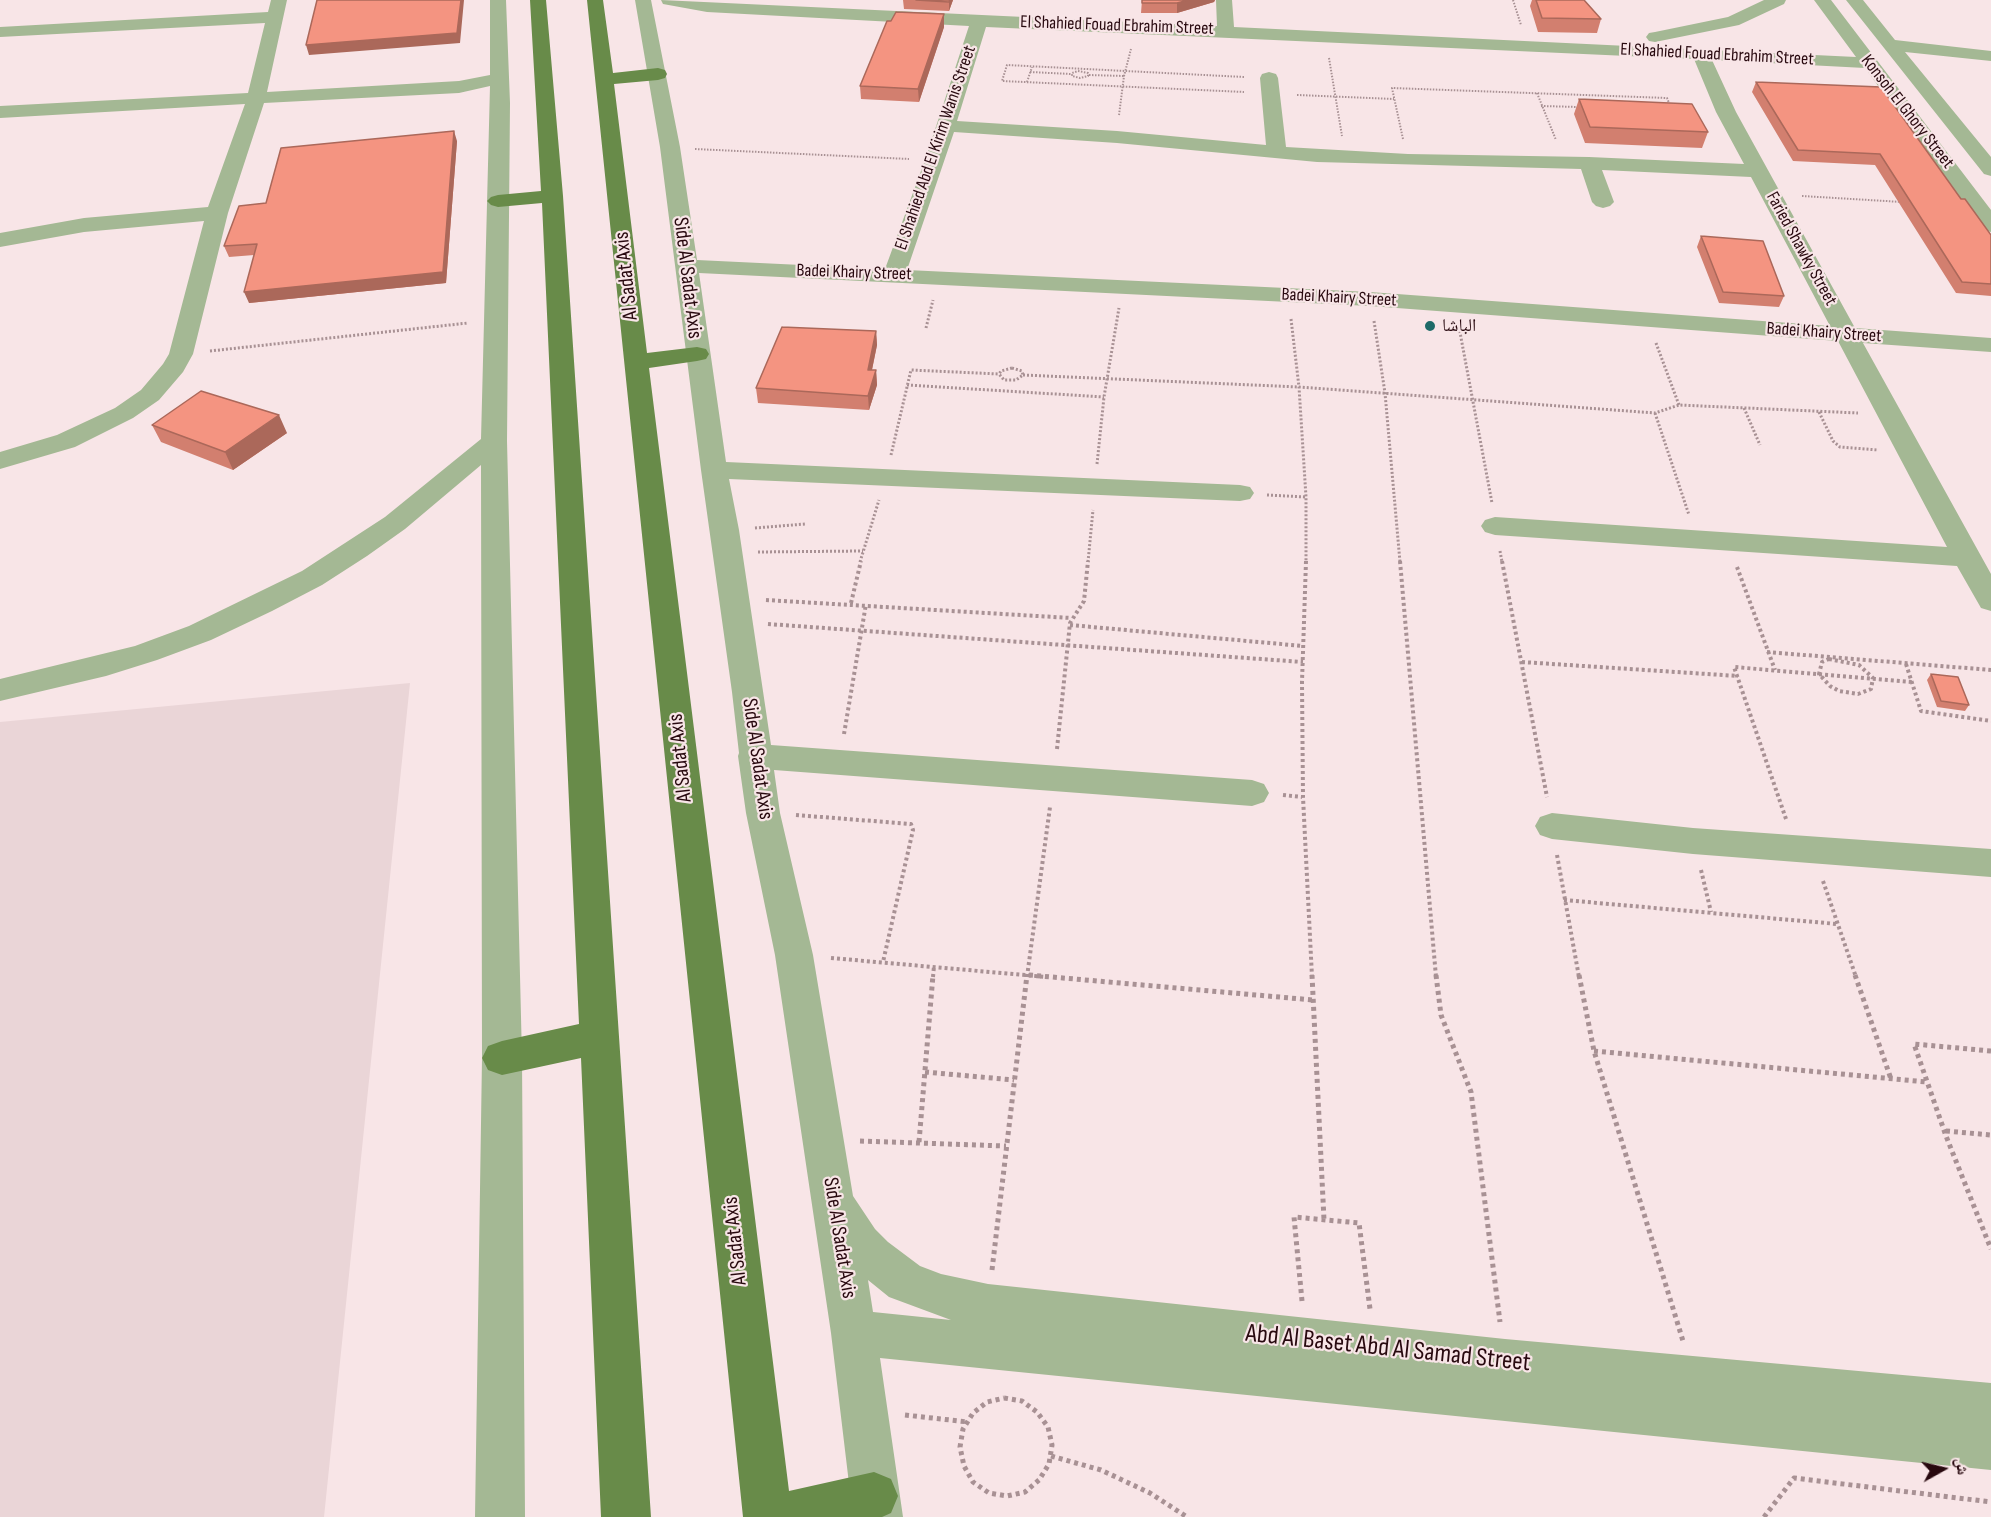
<!DOCTYPE html>
<meta charset="utf-8">
<style>
body{margin:0}
#map{position:relative;width:1991px;height:1517px;overflow:hidden;background:#f8e5e7;font-family:"Sofia Sans Condensed","Noto Naskh Arabic",sans-serif}
canvas{display:block}
.north{position:absolute;left:1913px;top:1439px;width:60px;height:60px;-webkit-text-stroke:4px #f8e5e7;paint-order:stroke;rotate:82deg;font-size:16px;font-weight:700;line-height:24px;text-align:center;color:#28090f}
.north::after{content:'';display:block;margin:auto;width:21px;height:27px;background:#28090f;clip-path:polygon(50% 0,100% 100%,50% 72%,0 100%)}
</style>
<div id="map">
<canvas width="1991" height="1517"></canvas>
<div class="north">ش</div>
</div>
<script>
const ctx = document.querySelector('canvas').getContext('2d');
ctx.lineJoin = 'round';
function paint(path, color) { ctx.fillStyle = color; ctx.fill(path, 'evenodd'); }
const toPath = rows => new Path2D(rows.map(r => 'M' + r).join(''));
function strokePath(path, color, width, dash) { ctx.strokeStyle = color; ctx.lineWidth = width; ctx.lineCap = dash ? 'butt' : 'round'; ctx.setLineDash(dash || []); ctx.stroke(path); }
function drawText(font, color, halo, rows, align = 'center') {
  ctx.font = font + ' "Sofia Sans Condensed","Noto Naskh Arabic",sans-serif'; ctx.lineWidth = 4.5; ctx.setLineDash([]); ctx.textBaseline = 'middle'; ctx.strokeStyle = halo; ctx.fillStyle = color; for (const [text, x, y, turn = 0] of rows) {
    ctx.save(); ctx.translate(x, y); ctx.rotate((+turn || 0) * Math.PI / 180); ctx.textAlign = isNaN(turn) ? turn : align; if (halo) ctx.strokeText(text, 0, 0); ctx.fillText(text, 0, 0); ctx.restore();
  }
}
paint(toPath([
 [410,683,324,1517,0,1517,0,722]
]), '#ead5d7');
strokePath(toPath([
 [1513,0,1521,25],
 [1329,58,1342,136],
 [1078,71,1088,73,1088,76,1080,78,1072,76,1072,73,1078,71],
 [1030,72,1071,74],
 [1089,75,1124,76],
 [1244,77,1007,65,1002,81,1244,92],
 [1027,82,1032,67],
 [1537,93,1556,140],
 [1297,95,1394,99],
 [1541,106,1578,107],
 [1119,115,1124,76,1131,49],
 [1403,139,1392,88,1667,98,1671,108],
 [695,149,909,159],
 [1802,196,1902,202]
]), '#a89194', 2, [1.5, 1.5]);
strokePath(toPath([
 [1291,319,1299,387,1306,497,1306,562],
 [1374,321,1385,393,1400,562],
 [1459,327,1492,503],
 [926,328,933,300],
 [1656,343,1679,405],
 [210,351,468,323],
 [1012,368,1022,371,1023,375,1016,380,1004,380,999,374,1001,371,1012,368],
 [1023,375,1299,387,1655,413,1679,405,1858,413],
 [907,385,1104,397],
 [1744,408,1760,445],
 [1819,412,1833,441,1840,447,1878,450],
 [1655,413,1689,515],
 [891,455,911,370,999,374],
 [1097,464,1104,397,1119,308],
 [1267,495,1306,497],
 [755,528,805,524],
 [1500,551,1502,562],
 [758,552,863,551],
 [860,562,879,500],
 [1088,562,1093,510]
]), '#a89194', 3, [2, 2]);
strokePath(toPath([
 [1306,561,1302,682,1303,797,1312,977],
 [1400,561,1436,977],
 [1502,561,1547,797],
 [1737,567,1775,670],
 [766,600,1071,618],
 [851,603,861,561],
 [768,624,1303,662],
 [1070,625,1303,646],
 [1767,652,1991,670],
 [1829,659,1859,665,1873,678,1871,689,1858,694,1839,691,1830,686,1819,674,1822,662,1829,659],
 [1522,662,1738,676],
 [1906,664,1921,711,1991,721],
 [844,734,866,604],
 [1057,749,1070,623,1084,601,1088,561],
 [1283,795,1302,797],
 [796,815,911,824,913,830,883,962],
 [1786,819,1734,667,1912,682],
 [1557,855,1579,977],
 [1701,870,1711,912],
 [1823,881,1856,977],
 [1564,900,1837,924],
 [831,958,1047,977],
 [933,977,934,966],
 [1027,977,1050,807]
]), '#a89194', 4, [3, 3]);
strokePath(toPath([
 [1029,975,1313,1000],
 [1312,975,1324,1220],
 [1436,975,1441,1015,1471,1092,1500,1322],
 [1579,975,1594,1051,1683,1341],
 [1855,975,1891,1079],
 [1594,1051,1927,1082],
 [1991,1051,1914,1044,1946,1136,1991,1249],
 [925,1072,1014,1080],
 [1946,1131,1991,1135],
 [860,1141,1006,1146],
 [919,1142,933,975],
 [992,1270,1027,975],
 [1302,1301,1294,1217,1359,1223,1370,1309],
 [1004,1398,1022,1401,1037,1412,1048,1427,1052,1445,1049,1464,1039,1480,1025,1492,1007,1496,989,1493,973,1482,964,1466,960,1447,963,1429,973,1413,987,1402,1004,1398],
 [905,1415,968,1422],
 [1051,1456,1101,1470,1150,1493,1187,1517],
 [1764,1517,1794,1478,1991,1502]
]), '#a89194', 5, [4, 4]);
paint(toPath([
 [271,0,287,0,267,92,459,81,490,75,490,0,506,0,510,103,507,441,522,1058,525,1517,475,1517,482,1058,481,465,405,529,367,556,322,585,272,611,211,640,157,660,106,676,0,701,0,679,135,646,189,626,302,571,385,517,481,439,490,86,459,93,264,103,228,213,193,354,183,372,159,400,133,418,75,447,0,469,0,452,57,435,115,408,141,390,163,364,169,354,204,221,84,232,0,247,0,233,84,218,208,207,245,104,0,118,0,106,248,93,265,23,0,37,0,27,268,12,271,0],
 [635,0,651,0,680,147,697,260,885,269,925,160,969,26,707,12,663,4,661,0,1217,26,1216,0,1232,0,1234,27,1856,57,1814,0,1831,0,1991,210,1991,232,1983,230,1865,68,1712,60,1736,112,1855,328,1991,338,1991,352,1863,343,1991,574,1991,611,1981,608,1957,566,1495,535,1485,532,1481,526,1485,520,1495,517,1947,547,1838,341,1370,306,699,273,726,462,1240,485,1250,487,1254,493,1250,499,1240,501,729,479,739,530,771,745,1252,780,1264,784,1269,793,1264,802,1252,806,774,770,780,813,813,955,853,1196,875,1229,888,1242,920,1266,941,1274,988,1284,1505,1339,1991,1383,1991,1470,880,1358,903,1517,853,1517,831,1333,775,955,746,813,738,756,739,753,732,692,701,470,660,147,635,0],
 [986,27,1694,59,1716,112,1744,164,1589,157,1408,154,1286,147,1278,78,1276,74,1269,72,1262,74,1260,78,1266,145,1117,131,957,121,986,27],
 [954,132,1117,143,1317,162,1581,169,1592,202,1596,206,1603,208,1610,206,1614,202,1602,170,1751,177,1830,326,1370,292,907,270,954,132],
 [868,1280,889,1297,951,1320,873,1312,868,1280],
 [1764,0,1786,0,1784,4,1739,25,1655,42,1649,41,1646,37,1649,33,1655,32,1728,17,1764,0],
 [1846,0,1863,0,1895,40,1991,51,1991,61,1905,52,1991,157,1991,176,1984,174,1846,0],
 [1552,813,1693,828,1991,849,1991,877,1693,854,1552,839,1540,835,1535,826,1540,817,1552,813]
]), '#a4b894');
paint(toPath([
 [530,0,546,0,563,196,651,1517,601,1517,581,1058,502,1075,488,1070,482,1058,488,1046,502,1041,579,1024,542,203,498,207,491,205,487,201,491,197,498,195,541,191,530,0],
 [587,0,603,0,613,73,658,68,665,70,667,74,665,78,658,80,614,84,647,353,697,347,706,349,709,354,706,359,697,361,649,368,789,1491,874,1472,891,1479,898,1496,891,1513,882,1517,743,1517,587,0]
]), '#688b49');
paint(toPath([
 [903,0,953,0,949,11,904,9],
 [1142,0,1215,0,1214,2,1177,13,1141,13],
 [1532,0,1584,0,1601,19,1597,33,1538,32,1530,6],
 [891,21,944,27,919,102,861,99,860,86],
 [1756,82,1961,199,1991,235,1991,296,1956,293,1875,165,1793,161,1752,92],
 [1579,99,1708,132,1702,148,1585,143,1574,114],
 [457,141,446,283,249,303,254,255,229,257,224,246],
 [1701,236,1784,296,1779,307,1719,303,1697,247],
 [876,331,877,345,872,370,876,370,877,385,869,410,758,403,756,388],
 [152,425,287,433,233,470,161,442],
 [1931,674,1969,705,1965,711,1937,707,1927,680]
]), '#d27f6f');
paint(toPath([
 [461,0,464,0,460,43,309,55,306,45],
 [950,0,953,0,949,11,949,2],
 [1189,0,1215,0,1214,2,1177,13,1177,3],
 [944,14,944,27,919,102,918,89],
 [454,131,457,141,446,283,249,303,244,292],
 [876,331,877,345,869,384,868,370],
 [876,370,877,385,869,410,868,396],
 [279,415,287,433,233,470,225,452]
]), '#ab685a');
const building = toPath([
 [317,0,461,0,457,33,306,45,317,0],
 [916,0,950,0,949,2,916,0],
 [1142,0,1189,0,1177,3,1142,3,1142,0],
 [1536,0,1584,0,1601,19,1542,18,1536,0],
 [896,12,944,14,918,89,860,86,887,21,891,21,896,12],
 [1756,82,1881,87,1961,199,1965,199,1991,235,1991,284,1962,282,1880,154,1798,150,1756,82],
 [1579,99,1692,104,1708,132,1590,127,1579,99],
 [454,131,443,272,244,292,257,244,224,246,239,206,266,203,281,148,454,131],
 [1701,236,1763,241,1784,296,1723,292,1701,236],
 [782,327,876,331,868,370,876,370,868,396,756,388,782,327],
 [201,391,279,415,225,452,152,425,201,391],
 [1931,674,1958,677,1969,705,1941,701,1931,674]
]);
paint(building, '#f49481');
strokePath(building, '#ab685a', 1.5);
for (const [x, y, r, color] of [
 [1430,326,6,"#1e6a68"]
]) { const dot = new Path2D(); dot.arc(x, y, r, 0, 2 * Math.PI); ctx.fillStyle = color; ctx.fill(dot); strokePath(dot, '#f8e5e7', 2); }
drawText('18px', '#28090f', '#f8e5e7', [
 ["El Shahied Fouad Ebrahim Street",1117,26,2],
 ["El Shahied Fouad Ebrahim Street",1717,55,3],
 ["Konsoh El Ghory Street",1907,112,52],
 ["El Shahied Abd El Kirim Wanis Street",936,148,-71],
 ["Faried Shawky Street",1801,249,61],
 ["Badei Khairy Street",854,273,2],
 ["Badei Khairy Street",1339,298,3],
 ["Badei Khairy Street",1824,333,4]
]);
drawText('18px', '#28090f', '#f8e5e7', [
 ["الباشا",1442,326]
], 'left');
drawText('21px', '#28090f', '#f8e5e7', [
 ["Al Sadat Axis",627,276,-96],
 ["Side Al Sadat Axis",687,278,83],
 ["Al Sadat Axis",681,758,-96],
 ["Side Al Sadat Axis",757,759,82],
 ["Side Al Sadat Axis",839,1238,81],
 ["Al Sadat Axis",736,1241,-96]
]);
drawText('26px', '#28090f', '#f8e5e7', [
 ["Abd Al Baset Abd Al Samad Street",1388,1349,6]
]);
</script>
